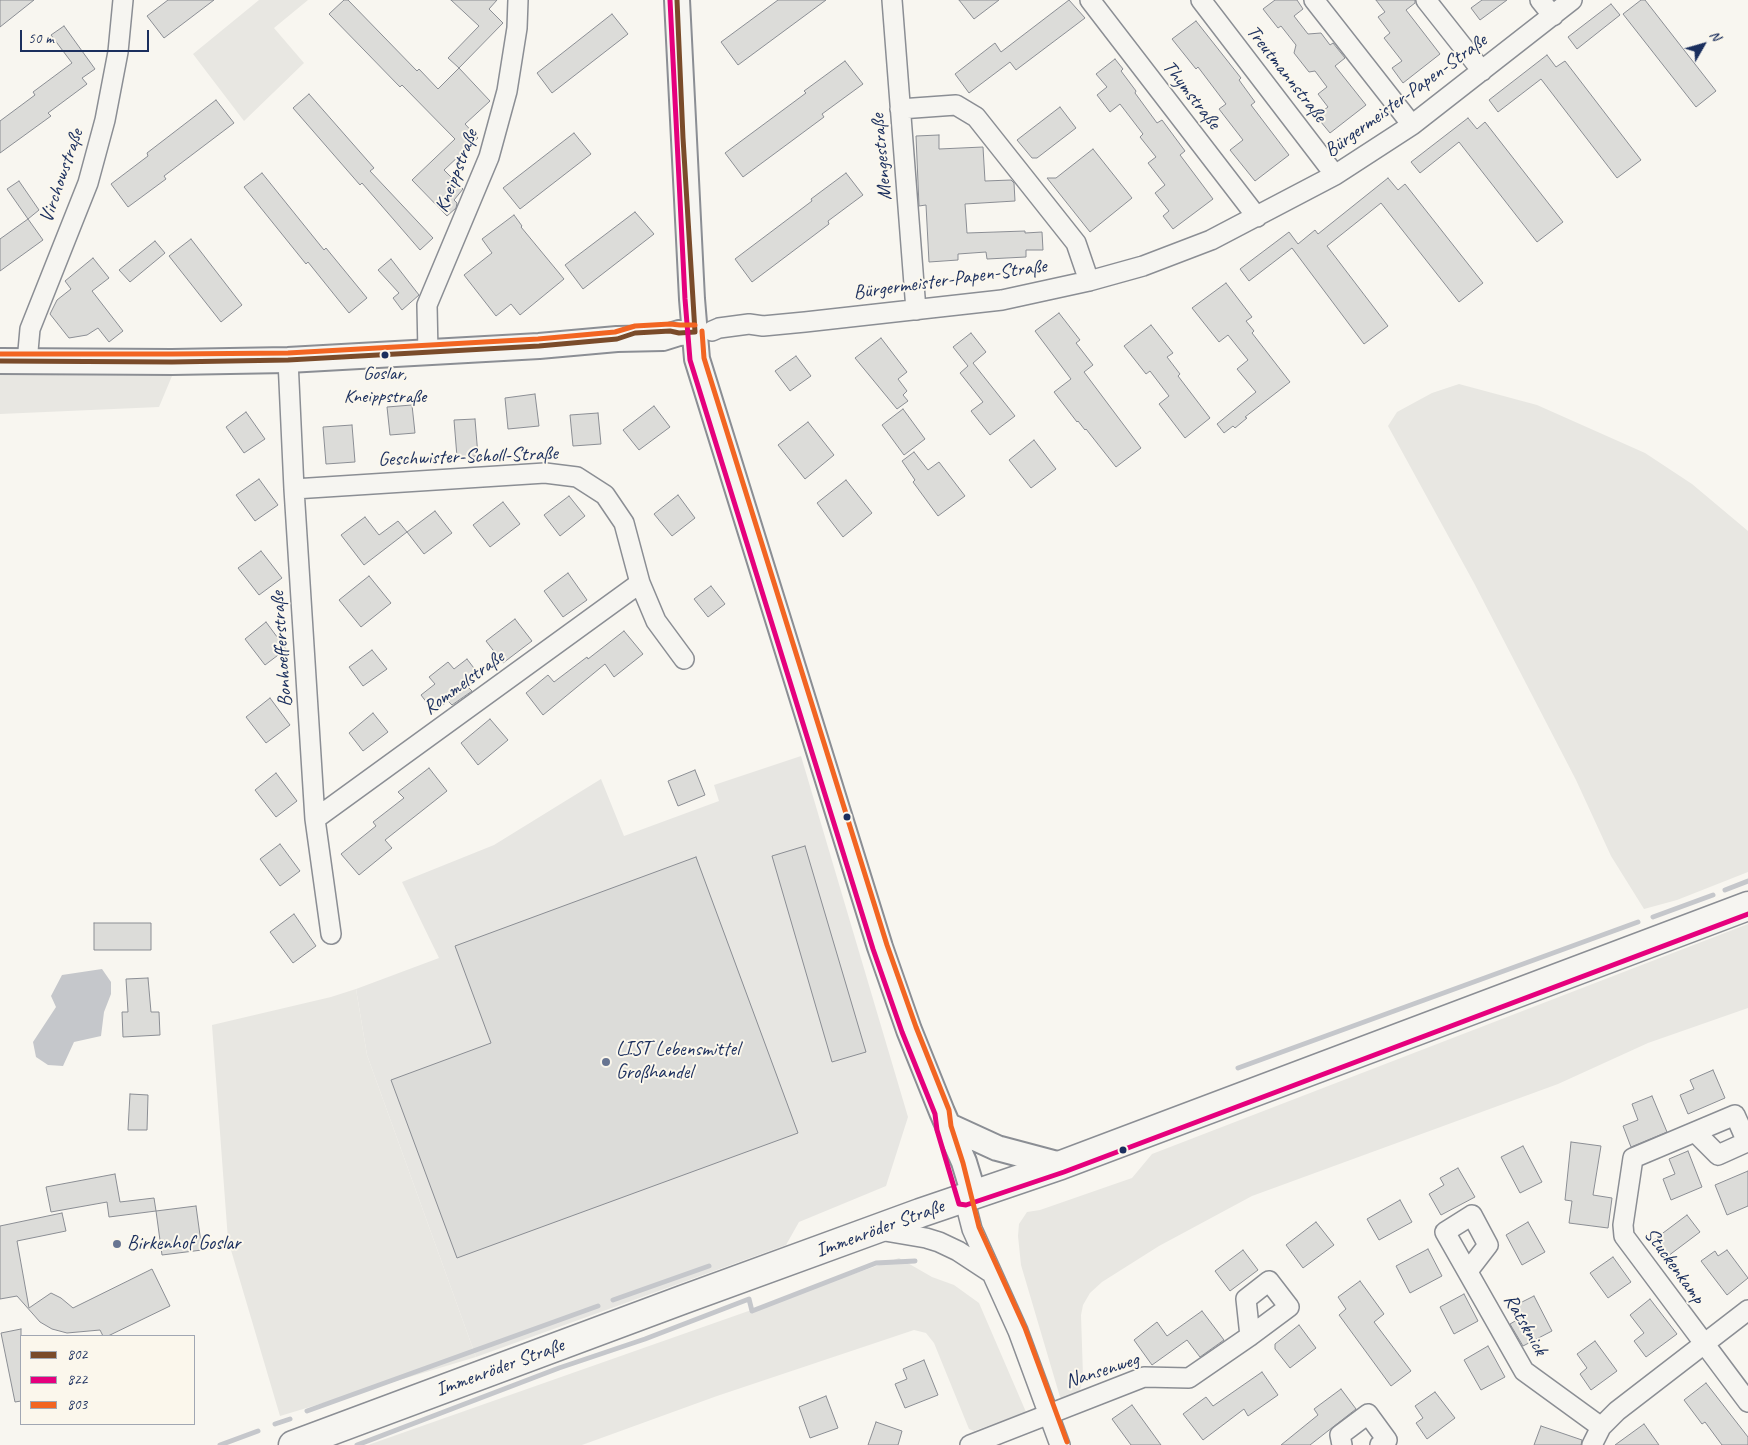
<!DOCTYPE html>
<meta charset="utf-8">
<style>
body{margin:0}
#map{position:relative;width:1748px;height:1445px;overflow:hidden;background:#f8f6f0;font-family:Caveat,sans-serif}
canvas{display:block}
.legend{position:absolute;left:20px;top:1335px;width:175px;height:90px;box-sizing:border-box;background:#fbf7ec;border:1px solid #a1a7b3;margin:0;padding:6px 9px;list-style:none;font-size:15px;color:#1b2f5e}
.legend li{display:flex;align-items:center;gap:10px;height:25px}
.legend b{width:25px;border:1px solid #a1a7b3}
.north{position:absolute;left:1678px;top:20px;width:50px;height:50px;-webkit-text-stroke:4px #fbf7ec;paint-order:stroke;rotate:52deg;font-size:14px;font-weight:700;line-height:20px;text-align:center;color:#1b2f5e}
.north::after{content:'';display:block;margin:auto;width:18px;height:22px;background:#1b2f5e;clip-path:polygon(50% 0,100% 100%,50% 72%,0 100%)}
.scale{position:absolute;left:20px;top:30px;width:129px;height:22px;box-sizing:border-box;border:2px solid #1b2f5e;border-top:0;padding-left:6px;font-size:15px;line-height:18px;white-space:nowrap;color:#1b2f5e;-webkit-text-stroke:4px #fbf7ec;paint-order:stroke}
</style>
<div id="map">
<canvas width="1748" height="1445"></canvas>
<ul class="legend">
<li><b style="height:6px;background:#7a4b2a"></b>802</li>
<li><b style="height:6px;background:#e5007d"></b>822</li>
<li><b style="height:6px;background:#f26522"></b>803</li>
</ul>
<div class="north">N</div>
<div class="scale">50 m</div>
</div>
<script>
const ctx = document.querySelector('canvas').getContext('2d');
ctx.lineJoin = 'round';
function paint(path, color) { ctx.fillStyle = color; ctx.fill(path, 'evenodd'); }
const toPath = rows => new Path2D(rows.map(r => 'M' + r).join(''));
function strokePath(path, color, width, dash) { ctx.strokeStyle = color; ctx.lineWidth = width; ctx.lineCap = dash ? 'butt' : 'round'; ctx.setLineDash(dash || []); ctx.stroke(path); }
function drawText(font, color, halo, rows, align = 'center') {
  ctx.font = font + ' Caveat,sans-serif'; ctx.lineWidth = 4; ctx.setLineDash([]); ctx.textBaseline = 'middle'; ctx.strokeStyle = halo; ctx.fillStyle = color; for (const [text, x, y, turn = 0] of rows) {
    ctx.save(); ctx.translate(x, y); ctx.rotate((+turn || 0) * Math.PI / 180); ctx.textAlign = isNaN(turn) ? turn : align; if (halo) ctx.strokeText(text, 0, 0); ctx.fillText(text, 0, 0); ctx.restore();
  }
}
paint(toPath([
 [801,756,908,1117,886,1186,799,1222,786,1245,476,1357,367,1055,356,989,439,958,402,882,494,845,601,779,624,836,719,801,714,785]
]), '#e7e6e2');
paint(toPath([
 [259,0,308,0,274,28,304,63,244,121,193,54],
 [0,373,50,375,172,376,159,407,0,414],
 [1459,384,1537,405,1645,453,1692,484,1748,531,1748,872,1677,900,1644,909,1611,856,1576,780,1474,583,1388,426,1397,412,1432,393],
 [1748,924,1748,1008,1648,1043,1558,1084,1252,1196,1159,1246,1102,1282,1090,1293,1083,1305,1081,1315,1083,1376,1080,1391,1074,1396,1063,1400,1060,1397,1021,1265,1018,1236,1019,1224,1027,1212,1040,1210,1132,1178,1152,1154],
 [356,989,367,1055,476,1357,280,1416,228,1240,212,1025,331,997],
 [899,1258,932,1277,954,1285,979,1303,1026,1412,974,1431,969,1429,934,1343,926,1333,914,1330,717,1396,582,1445,368,1445]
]), '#e8e7e2');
paint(toPath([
 [102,969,111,982,111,994,104,1012,101,1036,74,1042,63,1066,48,1065,36,1057,33,1042,56,1007,51,996,62,975]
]), '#c5c7cb');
strokePath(toPath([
 [1725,890,1748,881],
 [1653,917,1713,895],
 [1238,1068,1638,922],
 [613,1300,709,1266],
 [307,1411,598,1306],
 [275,1424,290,1419],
 [220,1445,258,1431],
 [357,1445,559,1368,645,1339,749,1299,752,1311,876,1263,915,1261]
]), '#c5c7cb', 5);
const building = toPath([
 [0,0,34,0,0,27,0,0],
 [168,0,214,0,164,38,147,16,168,0],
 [344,0,348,0,417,71,419,69,438,89,459,68,490,101,465,124,478,138,444,170,463,189,454,200,457,203,456,208,447,216,412,180,455,139,402,85,400,87,329,14,344,0],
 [451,0,497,0,489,9,503,23,459,68,448,58,479,26,451,0],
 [778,0,826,0,738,65,721,42,778,0],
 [959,0,999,0,974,19,959,0],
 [1069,0,1085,18,1016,70,1010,62,969,93,955,74,995,43,1001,52,1069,0],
 [1275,0,1297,0,1303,9,1294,16,1308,34,1321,33,1330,45,1333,43,1345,58,1335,66,1366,105,1330,133,1316,116,1328,107,1318,94,1327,87,1315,71,1309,72,1294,53,1296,45,1281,26,1278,28,1263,9,1275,0],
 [1376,0,1415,0,1415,3,1406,10,1440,54,1403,83,1392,68,1402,61,1384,38,1390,33,1378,17,1385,12,1376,0],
 [1482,0,1507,0,1480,20,1471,8,1482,0],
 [1641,0,1645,0,1716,91,1696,107,1623,14,1641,0],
 [1611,4,1620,15,1577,49,1568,37,1611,4],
 [612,14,628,34,552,93,537,73,612,14],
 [1196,21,1241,78,1239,80,1255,102,1251,105,1289,155,1255,181,1230,150,1243,140,1219,109,1226,104,1198,67,1196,69,1172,39,1196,21],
 [64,26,95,69,82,78,87,84,48,113,51,116,0,153,0,121,35,95,33,92,72,63,51,35,64,26],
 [1547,55,1556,67,1565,61,1641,160,1617,178,1541,79,1498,112,1489,100,1547,55],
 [1115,59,1123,69,1121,71,1136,91,1135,93,1157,123,1162,120,1185,151,1180,155,1213,199,1173,229,1163,216,1169,211,1155,193,1165,185,1148,163,1156,157,1140,137,1143,134,1120,104,1110,112,1097,95,1107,87,1096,74,1115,59],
 [845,61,863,84,822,114,824,117,743,177,725,153,806,93,804,91,845,61],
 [309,94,374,168,370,171,433,238,420,250,362,183,360,185,293,108,309,94],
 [216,100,234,123,164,176,166,179,128,207,111,184,148,156,147,153,216,100],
 [1060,107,1076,128,1037,158,1032,158,1017,140,1060,107],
 [1468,118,1477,129,1485,122,1563,222,1537,242,1459,142,1420,173,1411,162,1468,118],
 [574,133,591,154,520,209,503,188,574,133],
 [939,135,939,149,983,147,985,181,1011,180,1014,183,1015,201,965,204,967,233,1025,231,1025,233,1042,232,1043,250,1026,250,1026,257,987,259,986,252,958,254,958,260,929,262,926,205,919,206,916,136,939,135],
 [1093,149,1132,198,1090,232,1047,178,1056,178,1093,149],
 [262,173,324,250,326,248,367,298,349,313,308,262,306,264,244,187,262,173],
 [846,173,863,195,828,221,829,224,752,282,735,259,812,201,811,199,846,173],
 [1388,178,1398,190,1405,184,1483,283,1459,302,1381,203,1327,246,1388,326,1364,344,1292,248,1249,281,1240,269,1289,232,1298,244,1315,230,1318,234,1388,178],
 [19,181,39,210,28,219,7,189,19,181],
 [635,212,654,234,583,289,565,265,635,212],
 [514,215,522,226,521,227,564,279,520,315,511,304,496,316,464,275,492,253,482,239,514,215],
 [28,219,43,240,0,271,0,239,28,219],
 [191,239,242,305,221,322,169,256,191,239],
 [155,241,165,253,130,282,119,270,155,241],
 [93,258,109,278,92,291,123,331,109,342,98,328,87,335,69,338,50,314,57,300,71,289,65,281,93,258],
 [391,259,419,295,402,310,393,298,399,293,378,270,391,259],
 [1226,283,1252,317,1246,321,1254,331,1252,333,1290,382,1245,417,1247,418,1235,428,1233,426,1224,433,1217,424,1256,392,1237,369,1248,360,1228,335,1219,342,1192,308,1226,283],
 [1059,313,1080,340,1076,343,1093,365,1084,372,1141,448,1116,467,1086,429,1085,430,1078,421,1077,422,1054,392,1071,379,1035,331,1059,313],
 [1151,325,1173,353,1167,357,1180,374,1178,376,1210,418,1185,438,1159,404,1169,396,1150,371,1146,374,1124,346,1151,325],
 [971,333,986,352,973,363,1015,416,990,435,971,411,983,402,960,373,968,366,953,347,971,333],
 [881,338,907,372,898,379,907,391,903,395,908,401,897,409,855,358,881,338],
 [796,356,811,376,790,391,775,371,796,356],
 [535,394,539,426,508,429,505,398,535,394],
 [412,405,415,433,390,435,387,407,412,405],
 [654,406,670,427,639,450,623,430,654,406],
 [903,409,925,439,904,455,882,425,903,409],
 [246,412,265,439,244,453,226,427,246,412],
 [598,413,601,444,573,446,570,415,598,413],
 [475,419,478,456,457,457,454,420,475,419],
 [808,422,834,455,805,479,778,445,808,422],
 [352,425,355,462,326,464,323,427,352,425],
 [1034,440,1056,469,1031,488,1009,460,1034,440],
 [914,452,928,470,939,462,965,496,938,516,913,482,915,480,902,461,914,452],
 [259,479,278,505,255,521,236,495,259,479],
 [846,480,872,513,843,537,817,503,846,480],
 [678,495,695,518,672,536,654,514,678,495],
 [569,496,585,516,560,536,544,515,569,496],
 [503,502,520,524,490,547,473,525,503,502],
 [435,511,452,533,424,554,407,532,435,511],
 [365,517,379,535,398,521,407,532,364,565,341,535,365,517],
 [261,551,282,578,259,595,238,568,261,551],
 [568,573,587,600,563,617,544,591,568,573],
 [369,576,391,603,361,627,339,600,369,576],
 [711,586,725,604,708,617,694,599,711,586],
 [515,619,532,641,503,663,486,641,515,619],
 [266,622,286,649,265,665,245,639,266,622],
 [624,631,643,654,614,677,605,664,543,715,526,693,548,675,554,682,587,657,588,659,624,631],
 [372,650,387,669,363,686,349,667,372,650],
 [467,659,480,676,467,686,472,691,452,705,448,701,434,712,421,695,435,684,429,677,448,662,454,669,467,659],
 [270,698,290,725,266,743,246,717,270,698],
 [373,713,388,732,363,751,349,733,373,713],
 [490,719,508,740,478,765,461,743,490,719],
 [429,768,447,791,385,840,392,848,359,875,341,854,376,826,373,822,404,798,398,792,429,768],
 [695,770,705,795,678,806,668,781,695,770],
 [276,773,297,801,276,817,255,790,276,773],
 [280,844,300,871,280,886,260,859,280,844],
 [805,846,866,1052,832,1062,772,856,805,846],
 [696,857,798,1133,457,1258,391,1080,491,1043,455,946,696,857],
 [294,914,316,946,293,963,270,932,294,914],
 [94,923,151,923,151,950,94,950,94,923],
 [148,978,151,1012,159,1012,160,1035,123,1037,122,1012,128,1012,126,979,148,978],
 [1713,1070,1725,1098,1688,1114,1680,1095,1694,1089,1690,1080,1713,1070],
 [130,1094,148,1095,147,1130,128,1130,130,1094],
 [1652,1096,1667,1132,1631,1147,1623,1126,1638,1120,1632,1104,1652,1096],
 [1571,1142,1601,1146,1593,1195,1612,1198,1608,1228,1569,1223,1572,1201,1565,1200,1571,1142],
 [1523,1146,1542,1182,1520,1193,1501,1157,1523,1146],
 [1688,1151,1702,1187,1671,1200,1663,1179,1675,1174,1669,1159,1688,1151],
 [1458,1168,1475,1197,1441,1215,1429,1194,1444,1185,1440,1178,1458,1168],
 [1748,1171,1748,1206,1727,1215,1715,1185,1748,1171],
 [115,1174,120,1202,154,1198,156,1211,109,1217,107,1202,51,1212,46,1187,115,1174],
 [1400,1200,1412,1222,1379,1240,1367,1219,1400,1200],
 [196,1206,202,1250,162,1255,156,1211,196,1206],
 [62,1213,66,1231,17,1241,29,1308,51,1293,61,1298,73,1308,152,1269,170,1306,108,1336,103,1336,100,1330,67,1333,52,1329,40,1322,17,1296,0,1299,0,1226,62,1213],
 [1687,1215,1700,1232,1664,1259,1651,1242,1687,1215],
 [1316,1222,1334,1245,1303,1268,1286,1245,1316,1222],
 [1528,1222,1545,1252,1522,1265,1506,1235,1528,1222],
 [1428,1249,1442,1276,1410,1293,1396,1266,1428,1249],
 [1243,1250,1258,1270,1230,1291,1215,1271,1243,1250],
 [1727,1250,1748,1278,1727,1295,1701,1261,1715,1251,1718,1256,1727,1250],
 [1613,1257,1631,1282,1608,1298,1590,1273,1613,1257],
 [1360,1281,1384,1314,1374,1322,1411,1371,1391,1386,1339,1315,1346,1309,1338,1297,1360,1281],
 [1464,1294,1478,1321,1454,1334,1440,1307,1464,1294],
 [1534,1296,1552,1331,1523,1346,1510,1324,1522,1317,1516,1305,1534,1296],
 [1650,1299,1677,1334,1646,1357,1634,1341,1644,1333,1630,1315,1650,1299],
 [1202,1311,1224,1340,1200,1357,1187,1340,1152,1365,1134,1340,1157,1322,1167,1336,1202,1311],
 [1299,1325,1316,1348,1290,1368,1275,1349,1275,1344,1299,1325],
 [21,1329,21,1401,15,1402,1,1333,21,1329],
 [1595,1341,1617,1371,1591,1390,1580,1374,1587,1368,1577,1354,1595,1341],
 [1488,1346,1505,1377,1481,1390,1464,1360,1488,1346],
 [924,1360,938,1395,905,1408,895,1384,907,1379,903,1369,924,1360],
 [1262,1372,1278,1395,1248,1416,1244,1409,1203,1440,1183,1414,1206,1397,1213,1406,1262,1372],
 [1706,1383,1748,1437,1748,1445,1722,1445,1705,1422,1702,1424,1684,1400,1706,1383],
 [1341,1389,1356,1409,1310,1445,1281,1445,1318,1415,1314,1409,1341,1389],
 [1435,1392,1455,1418,1427,1439,1416,1423,1423,1418,1415,1406,1435,1392],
 [826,1396,838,1428,810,1438,799,1407,826,1396],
 [1132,1405,1161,1445,1131,1445,1112,1419,1132,1405],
 [876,1422,902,1431,898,1445,868,1445,876,1422],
 [1644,1424,1659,1445,1615,1445,1644,1424],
 [1541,1426,1582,1440,1581,1445,1534,1445,1541,1426]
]);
paint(building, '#dcdcd9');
strokePath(building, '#8b8e94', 1);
const minor = toPath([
 [892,0,916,310],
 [1090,0,1257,217],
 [1201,0,1335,175],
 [1314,0,1412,125],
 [1426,0,1482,71],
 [1540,0,1553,16],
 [900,109,956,105,976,117,1076,243,1089,281],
 [712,331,719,328,749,324,763,326,805,322,1002,300,1089,281,1143,266,1211,240,1335,175,1412,125,1572,0],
 [428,353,427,305,489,157,507,91,517,28,518,0],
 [288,360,294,489,315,819,331,934],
 [27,362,30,329,88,183,105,120,118,52,123,0],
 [294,489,545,473,577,477,605,495,624,523,640,583,656,621,684,659],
 [315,819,640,583],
 [1695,1132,1718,1155,1747,1142,1735,1115,1633,1158,1623,1225,1624,1236,1748,1402],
 [964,1198,972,1229,1018,1331,1060,1445],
 [879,1230,926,1238,939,1242,958,1251,990,1272],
 [1468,1271,1488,1245,1472,1215,1445,1232,1524,1371,1601,1427],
 [970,1445,1144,1377,1189,1378,1250,1336,1289,1307,1269,1281,1246,1299,1250,1336],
 [1342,1445,1340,1435,1368,1414,1387,1440,1380,1445],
 [1592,1445,1601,1427,1617,1411,1748,1310]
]);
const tertiary = toPath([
 [677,0,692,299,697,359,880,947,909,1030,942,1112,964,1162,974,1195],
 [0,361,172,362,288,360,539,346,617,339,663,338,679,333,695,332],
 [949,1126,997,1148,1061,1165]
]);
const primary = toPath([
 [293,1445,682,1300,920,1213,1061,1165,1748,906]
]);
strokePath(minor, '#8b8e94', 22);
strokePath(tertiary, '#8b8e94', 28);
strokePath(primary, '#8b8e94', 31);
strokePath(minor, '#f6f5f1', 19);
strokePath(tertiary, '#f6f5f1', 24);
strokePath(primary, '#f6f5f1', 28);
strokePath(toPath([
 [677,0,683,138,695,332],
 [0,361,172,362,288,360,539,346,617,339,635,333,670,331,679,333,695,332]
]), '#7a4b2a', 5);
strokePath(toPath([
 [670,0,685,299,690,360,873,949,902,1032,935,1114,937,1130,959,1204,966,1205,1064,1172,1748,914]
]), '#e5007d', 5);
strokePath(toPath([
 [702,331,704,358,708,371,887,945,916,1027,949,1110,951,1126,963,1163,979,1227,1025,1328,1067,1442],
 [0,354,172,354,288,353,538,339,615,332,635,326,670,324,680,325,695,325]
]), '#f26522', 5);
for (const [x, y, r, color] of [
 [385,355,4.5,"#1b2f5e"],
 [847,817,4.5,"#1b2f5e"],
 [606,1062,5,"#687591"],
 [1123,1150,4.5,"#1b2f5e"],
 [117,1244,5,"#687591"]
]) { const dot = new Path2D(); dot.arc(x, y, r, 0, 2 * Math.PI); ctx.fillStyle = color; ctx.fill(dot); strokePath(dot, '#fbf7ec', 2); }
drawText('19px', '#1b2f5e', '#fbf7ec', [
 ["Goslar,",385,374],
 ["Kneippstraße",385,397]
]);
drawText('20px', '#1b2f5e', '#fbf7ec', [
 ["Treutmannstraße",1286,74,52],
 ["Thymstraße",1191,95,52],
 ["Bürgermeister-Papen-Straße",1406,96,-36],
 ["Mengestraße",882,157,-95],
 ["Kneippstraße",457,171,-69],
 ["Virchowstraße",62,176,-71],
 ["Bürgermeister-Papen-Straße",950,280,-8],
 ["Geschwister-Scholl-Straße",468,457,-2],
 ["Bonhoefferstraße",282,649,-94],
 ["Rommelstraße",464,683,-36],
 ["Immenröder Straße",880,1229,-20],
 ["Stuckenkamp",1674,1266,54],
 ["Ratsknick",1525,1325,60],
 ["Immenröder Straße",500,1368,-20],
 ["Nansenweg",1102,1371,-18]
]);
drawText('20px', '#1b2f5e', '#fbf7ec', [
 ["LIST Lebensmittel",616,1050],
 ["Großhandel",616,1073],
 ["Birkenhof Goslar",127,1244]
], 'left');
</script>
